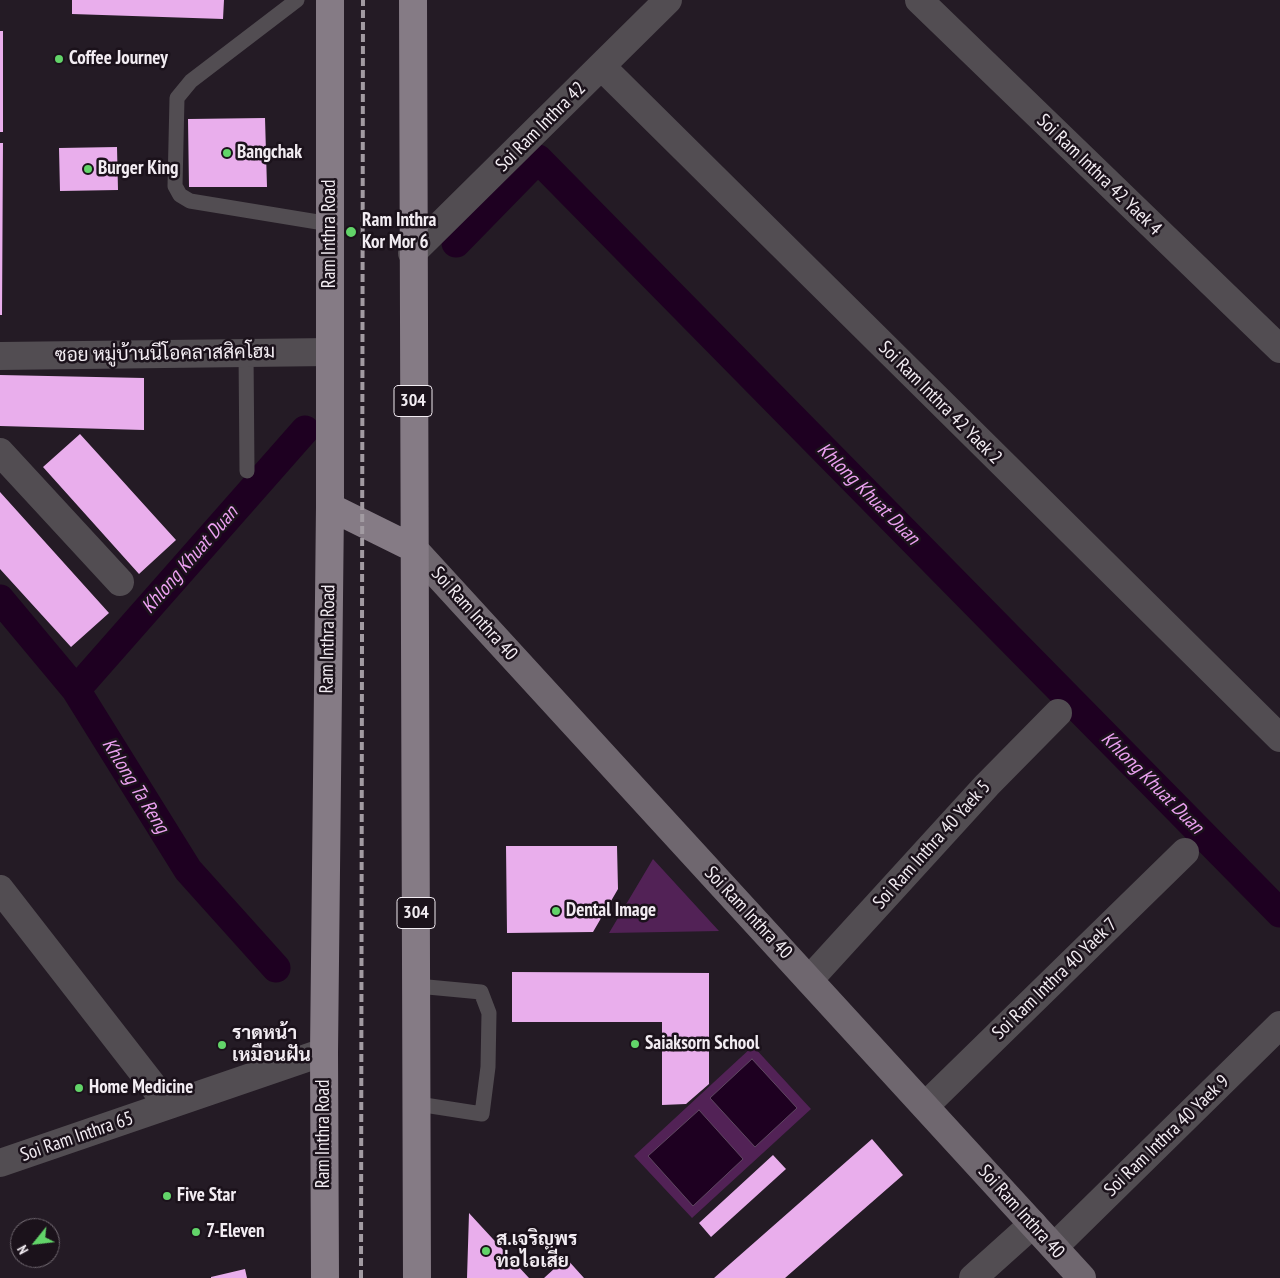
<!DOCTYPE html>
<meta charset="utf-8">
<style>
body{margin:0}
#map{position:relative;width:1280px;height:1278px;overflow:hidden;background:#241b25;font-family:"PT Sans Narrow",sans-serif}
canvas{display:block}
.north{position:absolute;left:10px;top:1218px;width:50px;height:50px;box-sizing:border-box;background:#1b121b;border:1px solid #716971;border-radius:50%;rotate:241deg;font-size:14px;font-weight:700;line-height:20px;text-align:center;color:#f2ecf2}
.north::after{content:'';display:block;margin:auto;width:18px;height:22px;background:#62d469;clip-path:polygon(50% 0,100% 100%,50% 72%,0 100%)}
</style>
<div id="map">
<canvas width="1280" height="1278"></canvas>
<div class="north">N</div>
</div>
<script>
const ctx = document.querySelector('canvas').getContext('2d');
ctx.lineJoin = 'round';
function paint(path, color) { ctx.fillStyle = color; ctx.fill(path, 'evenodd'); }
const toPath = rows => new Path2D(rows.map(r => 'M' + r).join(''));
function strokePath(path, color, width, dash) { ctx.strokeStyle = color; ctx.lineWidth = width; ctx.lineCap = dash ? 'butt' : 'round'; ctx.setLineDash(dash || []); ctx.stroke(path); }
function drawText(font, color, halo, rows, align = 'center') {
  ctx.font = font + ' "PT Sans Narrow",Sarabun,sans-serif'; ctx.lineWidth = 5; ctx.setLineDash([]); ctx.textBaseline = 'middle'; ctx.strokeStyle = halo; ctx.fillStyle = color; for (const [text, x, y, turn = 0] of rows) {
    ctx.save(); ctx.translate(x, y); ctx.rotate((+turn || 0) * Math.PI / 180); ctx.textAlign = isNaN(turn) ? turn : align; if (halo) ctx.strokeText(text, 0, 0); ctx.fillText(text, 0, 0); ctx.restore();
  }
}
paint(toPath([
 [653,859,719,931,720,931,609,933],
 [753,1046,811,1109,692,1218,634,1156]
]), '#522256');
const water = toPath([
 [752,1059,797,1108,755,1147,710,1098,752,1059],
 [699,1110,743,1159,693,1206,648,1156,699,1110]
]);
paint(water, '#1e0021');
strokePath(water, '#5e4760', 1);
strokePath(toPath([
 [456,243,538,159,1280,913],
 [0,599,76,690,188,870,276,968],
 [76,690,305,430]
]), '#1e0021', 29);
paint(toPath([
 [72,0,224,0,223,19,72,14],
 [0,31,3,31,3,132,0,132],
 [265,118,267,187,189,187,188,119],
 [0,143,3,143,2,315,0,315],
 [117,147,118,190,60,191,59,148],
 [0,375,144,378,144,430,0,426],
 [80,434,176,540,139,574,43,467],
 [0,492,109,613,71,647,0,569],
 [506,846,617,846,618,889,593,932,507,933],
 [512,972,709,973,709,1084,686,1104,662,1105,662,1022,512,1022],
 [872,1139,903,1175,785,1278,714,1278],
 [773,1155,786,1169,711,1237,699,1223],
 [469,1213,480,1225,529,1278,467,1278],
 [566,1258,584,1278,544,1278],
 [245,1269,247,1278,211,1278,211,1277]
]), '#e9aeec');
strokePath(toPath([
 [297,0,191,81,177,98,175,186,180,195,190,201,330,224],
 [246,352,247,471],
 [417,986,481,992,489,1013,488,1067,482,1114,418,1104]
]), '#524d52', 15);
strokePath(toPath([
 [919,0,1280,349],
 [602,67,1280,738],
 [412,253,668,0],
 [0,356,330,352],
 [0,452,120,582],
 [0,889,168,1105],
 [809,980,987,785,1058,713],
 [925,1106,1185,852],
 [0,1163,324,1052],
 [1054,1247,1280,1025],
 [973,1278,1033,1224]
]), '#524d52', 28);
strokePath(toPath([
 [413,548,1082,1278]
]), '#6f676f', 28);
strokePath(toPath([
 [413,0,417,1278],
 [330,507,413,548],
 [325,1278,324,1052,330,507,330,0]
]), '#857b85', 28);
strokePath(toPath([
 [361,1278,363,0]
]), '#a29ba2', 4, [8, 4]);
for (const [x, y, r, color] of [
 [59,59,5,"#62d469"],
 [227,153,5,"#62d469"],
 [88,169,5,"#62d469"],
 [351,232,6,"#62d469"],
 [556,911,5,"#62d469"],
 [635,1044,5,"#62d469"],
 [222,1045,5,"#62d469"],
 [79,1088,5,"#62d469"],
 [167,1196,5,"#62d469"],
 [196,1232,5,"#62d469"],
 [486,1251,5,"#62d469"]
]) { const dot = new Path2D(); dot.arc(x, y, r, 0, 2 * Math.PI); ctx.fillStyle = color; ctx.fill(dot); strokePath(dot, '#1b121b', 2); }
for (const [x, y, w] of [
 [413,401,38],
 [416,913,38]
]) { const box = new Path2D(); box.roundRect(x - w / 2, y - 15.5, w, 31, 4); ctx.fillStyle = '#1b121b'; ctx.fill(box); strokePath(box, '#f2ecf2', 1); }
drawText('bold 18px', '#f2ecf2', null, [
 ["304",413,401],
 ["304",416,913]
]);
drawText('bold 19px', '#f2ecf2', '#1b121b', [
 ["Coffee Journey",69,59],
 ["Bangchak",237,153],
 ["Burger King",98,169],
 ["Ram Inthra",362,221],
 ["Kor Mor 6",362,243],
 ["Dental Image",566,911],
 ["ราดหน้า",232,1034],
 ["เหมือนฝัน",232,1056],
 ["Saiaksorn School",645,1044],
 ["Home Medicine",89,1088],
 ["Five Star",177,1196],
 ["7-Eleven",206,1232],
 ["ส.เจริญพร",496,1240],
 ["ท่อไอเสีย",496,1262]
], 'left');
drawText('19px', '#f2ecf2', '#1b121b', [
 ["Soi Ram Inthra 42",541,127,-45],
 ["Soi Ram Inthra 42 Yaek 4",1099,175,44],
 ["Ram Inthra Road",330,234,-90],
 ["ซอย หมู่บ้านนีโอคลาสสิคโฮม",165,354,-1],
 ["Soi Ram Inthra 42 Yaek 2",940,403,45],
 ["Soi Ram Inthra 40",474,614,48],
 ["Ram Inthra Road",328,639,-89],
 ["Soi Ram Inthra 40 Yaek 5",932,845,-48],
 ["Soi Ram Inthra 40",748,913,47],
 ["Soi Ram Inthra 40 Yaek 7",1055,979,-44],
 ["Ram Inthra Road",324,1134,-90],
 ["Soi Ram Inthra 40 Yaek 9",1167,1136,-44],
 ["Soi Ram Inthra 65",77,1137,-19],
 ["Soi Ram Inthra 40",1021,1212,48]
]);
drawText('italic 20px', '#eca1f1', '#1b121b', [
 ["Khlong Khuat Duan",868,494,45],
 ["Khlong Khuat Duan",190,560,-49],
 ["Khlong Khuat Duan",1152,783,45],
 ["Khlong Ta Reng",135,786,58]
]);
</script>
